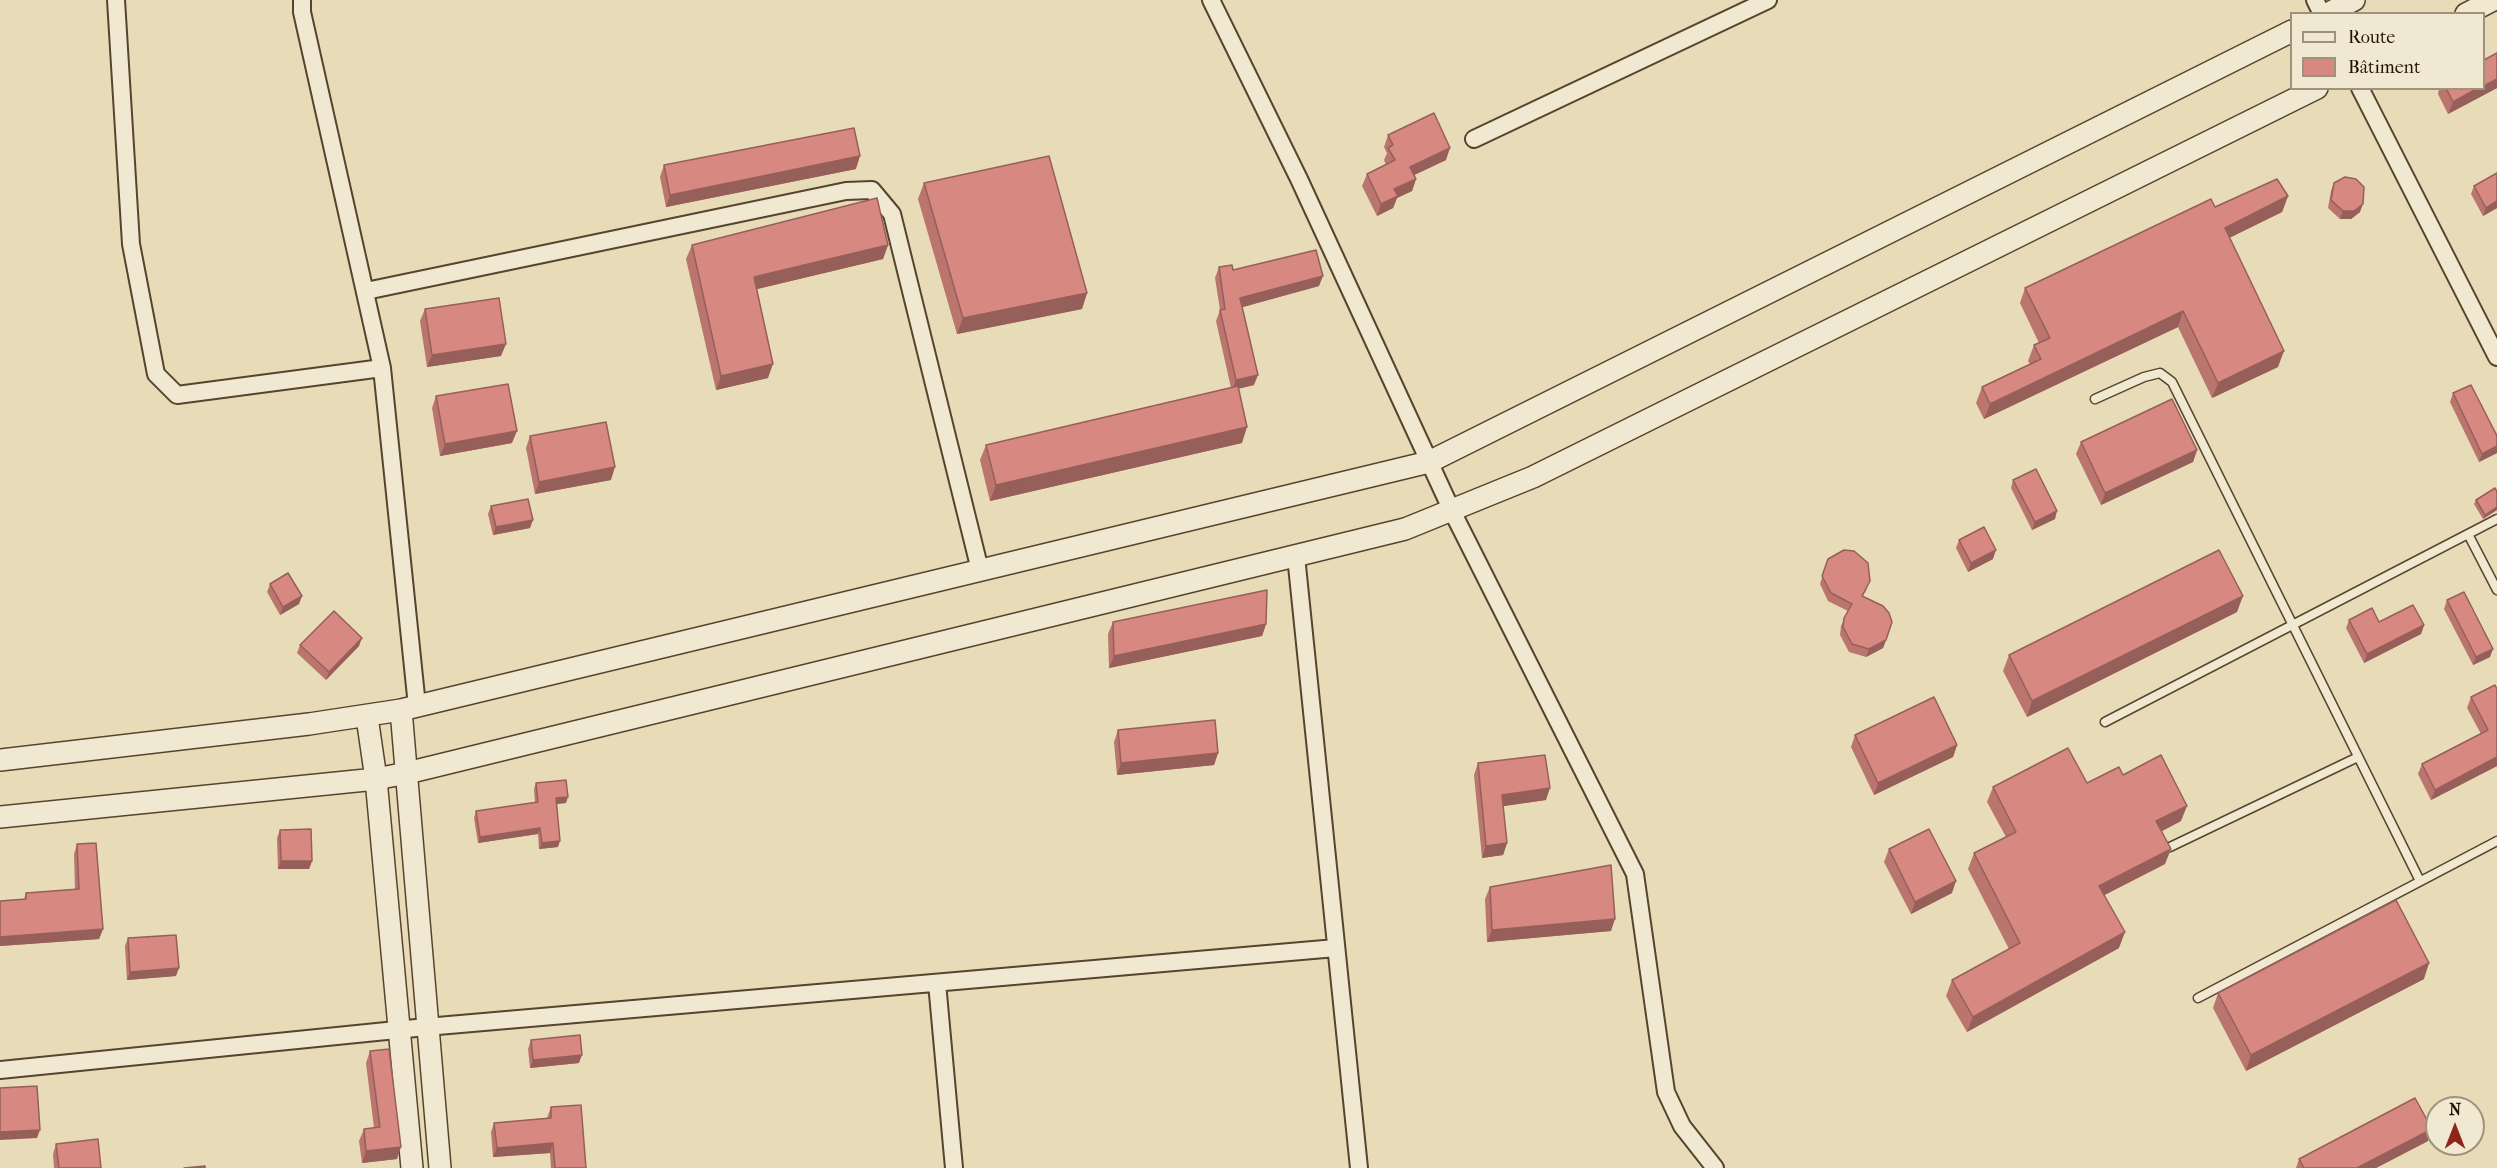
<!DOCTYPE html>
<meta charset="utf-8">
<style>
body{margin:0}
#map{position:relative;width:2497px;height:1168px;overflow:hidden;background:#e8dbb8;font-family:"IM FELL French Canon",serif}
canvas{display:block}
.legend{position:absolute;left:2290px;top:12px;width:195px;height:78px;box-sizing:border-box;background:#f0e8d1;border:2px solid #9f927d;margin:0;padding:8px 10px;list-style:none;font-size:18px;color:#251100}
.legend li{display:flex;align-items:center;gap:12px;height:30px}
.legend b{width:30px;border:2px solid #9f927d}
.north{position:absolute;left:2425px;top:1096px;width:60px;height:60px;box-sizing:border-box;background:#f0e8d1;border:2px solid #9f927d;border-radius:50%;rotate:0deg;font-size:16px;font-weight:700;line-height:24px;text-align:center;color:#251100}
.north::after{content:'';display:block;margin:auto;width:21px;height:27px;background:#8f2418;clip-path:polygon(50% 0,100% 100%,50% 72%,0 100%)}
</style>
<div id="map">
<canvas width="2497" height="1168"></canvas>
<ul class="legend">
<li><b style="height:8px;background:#f0e8d1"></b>Route</li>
<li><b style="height:16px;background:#d78880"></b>Bâtiment</li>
</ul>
<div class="north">N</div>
</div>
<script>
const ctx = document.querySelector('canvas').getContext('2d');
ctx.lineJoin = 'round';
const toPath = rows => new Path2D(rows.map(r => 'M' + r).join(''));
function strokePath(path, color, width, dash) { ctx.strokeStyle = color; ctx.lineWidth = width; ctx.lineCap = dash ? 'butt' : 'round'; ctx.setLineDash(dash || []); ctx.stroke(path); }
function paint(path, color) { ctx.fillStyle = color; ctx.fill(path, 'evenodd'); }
const service = toPath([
 [2095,399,2144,377,2160,373,2172,382,2420,881],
 [2468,534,2497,590],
 [2105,722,2497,519],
 [2170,847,2358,757],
 [2198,998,2497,841]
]);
const minor = toPath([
 [116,0,131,244,156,374,177,395,382,368],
 [302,0,302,12,382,368,417,706],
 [1211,0,1299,179,1451,509,1635,874,1666,1092,1682,1126,1715,1168],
 [2315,0,2322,14],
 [2360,88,2497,357],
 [1474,139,1768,0],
 [366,291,846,191,872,190,892,214,980,570],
 [1296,556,1359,1168],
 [937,983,954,1168],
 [0,1070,426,1027,1336,948]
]);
const tertiary = toPath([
 [2327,14,2354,0],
 [2466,14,2493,0],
 [401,710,440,1168],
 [367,717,376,779,412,1168],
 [0,760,309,724,401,710,1429,462,2292,31],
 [0,817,376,779,407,773,1405,529,1533,477,2317,88]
]);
strokePath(service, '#56442e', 11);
strokePath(minor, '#56442e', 20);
strokePath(tertiary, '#56442e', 24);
strokePath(service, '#f0e8d1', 8);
strokePath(minor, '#f0e8d1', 16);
strokePath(tertiary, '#f0e8d1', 21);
paint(toPath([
 [2497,53,2497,88,2448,114,2438,94,2439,88,2484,88],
 [1388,135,1446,160,1414,175,1416,179,1412,191,1397,198,1393,208,1377,216,1362,186,1367,174,1386,165,1384,160,1387,153,1384,147],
 [664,165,856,169,666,207,660,177],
 [2497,173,2497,208,2483,216,2471,194,2474,186],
 [924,183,1087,293,1082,309,957,334,918,199],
 [2334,183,2360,212,2351,219,2340,219,2328,208,2331,191],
 [2288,196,2282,212,2229,238,2278,367,2212,398,2178,327,1984,419,1976,403,1982,387,2030,364,2028,361,2034,345,2039,343,2020,303,2025,288,2215,207],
 [692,245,888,245,883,259,757,289,768,378,716,390,686,259],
 [1219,267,1319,286,1242,307,1254,385,1238,389,1242,443,990,501,980,460,986,445,1231,388,1216,321,1220,310,1215,278],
 [425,309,501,356,427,367,420,321],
 [2453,393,2497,436,2497,453,2479,462,2450,402],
 [436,396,512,443,440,456,432,408],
 [530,436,611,480,535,494,526,448],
 [2081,442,2197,450,2193,462,2101,505,2076,454],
 [2013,480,2055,519,2032,530,2011,488],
 [2497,492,2497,510,2483,519,2474,504,2476,500],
 [491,506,530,528,493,535,488,514],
 [1959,540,1993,559,1968,572,1956,548],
 [1828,559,1867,589,1863,596,1886,640,1883,648,1866,657,1849,652,1840,635,1841,626,1848,611,1828,601,1820,584],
 [270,584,299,604,280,615,267,592],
 [2447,600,2490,657,2473,665,2444,609],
 [2237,612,2027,717,2003,671,2009,655],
 [2349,620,2424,625,2421,634,2364,663,2346,628],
 [1113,622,1266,624,1262,636,1109,668,1108,634],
 [300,645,359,646,326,680,297,653],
 [2495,685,2497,766,2431,800,2418,774,2422,764,2481,734,2467,708,2471,697],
 [1118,730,1218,753,1214,765,1117,775,1114,742],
 [1855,735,1957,745,1953,757,1874,795,1851,747],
 [1478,763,1546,800,1503,806,1507,843,1503,855,1482,858,1474,775],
 [2123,775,2181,821,2161,831,2165,864,2104,895,2119,948,1967,1032,1946,996,1952,980,2009,949,1968,869,1974,853,2006,837,1987,802,1993,787,2087,783],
 [536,783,566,803,557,804,558,847,539,849,538,834,478,843,474,818,476,811,535,803,534,789],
 [280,830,312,861,309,869,278,869,277,838],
 [77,844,103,929,99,939,0,946,0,901,24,899,26,893,75,889,74,854],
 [1889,849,1952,893,1911,914,1884,862],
 [1490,887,1611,931,1487,942,1485,899],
 [128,938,176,976,127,980,125,946],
 [2424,979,2246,1071,2213,1008,2218,993],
 [531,1040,579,1063,530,1068,528,1049],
 [370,1051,397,1159,362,1163,359,1141,364,1129,374,1128,366,1063],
 [551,1107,586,1168,551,1168,550,1153,493,1157,491,1132,494,1123,547,1118],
 [2432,1129,2428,1141,2376,1168,2296,1168,2299,1159],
 [56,1144,101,1168,54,1168,53,1154]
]), '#b9756e');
paint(toPath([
 [2497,79,2497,88,2448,114,2453,102,2478,88,2484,88,2484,86],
 [1450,148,1446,160,1406,179,1410,167],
 [860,156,856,169,666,207,670,195],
 [1416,179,1412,191,1397,198,1393,208,1377,216,1381,204,1394,189],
 [2288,196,2282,212,2219,243,2225,228],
 [2497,201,2497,208,2483,216,2486,208],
 [2363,204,2360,212,2351,219,2340,219,2343,211],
 [888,245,883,259,749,291,754,277],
 [1323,276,1319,286,1236,309,1240,298],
 [1087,293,1082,309,957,334,963,318],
 [2183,311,2178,327,1984,419,1990,404],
 [506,344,501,356,427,367,432,355],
 [2284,351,2278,367,2212,398,2218,383],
 [773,364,768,378,716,390,721,376],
 [1258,375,1254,385,1232,390,1236,380],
 [1247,427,1242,443,990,501,996,485],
 [517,431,512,443,440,456,445,444],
 [2497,446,2497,453,2479,462,2482,454],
 [2197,450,2193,462,2101,505,2105,493],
 [615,467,611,480,535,494,539,482],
 [2497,507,2497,510,2483,519,2485,515],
 [2057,511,2055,519,2032,530,2035,522],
 [533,520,530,528,493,535,496,527],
 [1996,550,1993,559,1968,572,1971,563],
 [302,596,299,604,280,615,283,607],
 [2243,596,2237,612,2027,717,2032,701],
 [1266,624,1262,636,1109,668,1114,656],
 [2424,625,2421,634,2364,663,2367,654],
 [362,638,359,646,326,680,329,672],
 [1886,640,1883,648,1866,657,1869,649],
 [2493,649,2490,657,2473,665,2476,657],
 [1957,745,1953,757,1874,795,1878,783],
 [1218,753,1214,765,1117,775,1121,763],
 [2497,757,2497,766,2431,800,2435,790],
 [1550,788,1546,800,1498,807,1502,795],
 [568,797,566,803,554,804,556,798],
 [2187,806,2181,821,2151,837,2156,821],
 [540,828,538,834,478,843,480,837],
 [560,841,558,847,539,849,542,843],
 [1507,843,1503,855,1482,858,1486,846],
 [2171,849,2165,864,2093,901,2099,886],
 [281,861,312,861,309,869,278,869],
 [1956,881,1952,893,1911,914,1915,902],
 [1615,919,1611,931,1487,942,1492,930],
 [103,929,99,939,0,946,0,937],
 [2125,932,2119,948,1967,1032,1973,1017],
 [2429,963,2424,979,2246,1071,2251,1055],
 [179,968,176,976,127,980,130,972],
 [582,1055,579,1063,530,1068,533,1060],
 [2432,1129,2428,1141,2376,1168,2357,1168],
 [40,1130,37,1138,0,1140,0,1132],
 [553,1143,550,1153,493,1157,497,1148],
 [401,1147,397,1159,362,1163,366,1151]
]), '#965f5a');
const building = toPath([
 [2497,53,2497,79,2484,86,2484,60,2497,53],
 [2446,88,2478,88,2453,102,2446,88],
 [1434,113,1450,148,1410,167,1416,179,1394,189,1398,196,1381,204,1367,174,1395,160,1388,148,1393,145,1388,135,1434,113],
 [854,128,860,156,670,195,664,165,854,128],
 [1049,156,1087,293,963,318,924,183,1049,156],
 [2497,173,2497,201,2486,208,2474,186,2497,173],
 [2345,177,2356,179,2364,187,2363,204,2354,211,2343,211,2331,200,2334,183,2345,177],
 [2277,179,2288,196,2225,228,2284,351,2218,383,2183,311,1990,404,1982,387,2041,359,2034,345,2050,338,2025,288,2211,199,2215,207,2277,179],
 [877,198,888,245,754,277,773,364,721,376,692,245,877,198],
 [1316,250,1323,276,1240,298,1258,375,1236,380,1220,310,1225,309,1219,267,1232,265,1233,270,1316,250],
 [499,298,506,344,432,355,425,309,499,298],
 [508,384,517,431,445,444,436,396,508,384],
 [2471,385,2497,436,2497,446,2482,454,2453,393,2471,385],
 [1238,386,1247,427,996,485,986,445,1238,386],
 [2172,399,2197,450,2105,493,2081,442,2172,399],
 [606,422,615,467,539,482,530,436,606,422],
 [2036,469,2057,511,2035,522,2013,480,2036,469],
 [2495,488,2497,492,2497,507,2485,515,2476,500,2495,488],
 [528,499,533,520,496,527,491,506,528,499],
 [1984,527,1996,550,1971,563,1959,540,1984,527],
 [1844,550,1854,551,1868,563,1870,581,1862,596,1883,606,1889,613,1892,622,1886,640,1869,649,1852,644,1843,627,1844,618,1852,604,1831,593,1822,576,1828,559,1844,550],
 [2219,550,2243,596,2032,701,2009,655,2219,550],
 [288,573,302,596,283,607,270,584,288,573],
 [1267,590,1266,624,1114,656,1113,622,1267,590],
 [2464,592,2493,649,2476,657,2447,600,2464,592],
 [2413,605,2424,625,2367,654,2349,620,2372,608,2379,622,2413,605],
 [334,611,362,638,329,672,300,645,334,611],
 [2495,685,2497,689,2497,757,2435,790,2422,764,2488,730,2471,697,2495,685],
 [1934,697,1957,745,1878,783,1855,735,1934,697],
 [1215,720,1218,753,1121,763,1118,730,1215,720],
 [2068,748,2087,783,2119,767,2123,775,2161,755,2187,806,2156,821,2171,849,2099,886,2125,932,1973,1017,1952,980,2020,943,1974,853,2016,832,1993,787,2068,748],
 [1545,755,1550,788,1502,795,1507,843,1486,846,1478,763,1545,755],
 [566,780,568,797,556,798,560,841,542,843,540,828,480,837,476,811,538,802,536,783,566,780],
 [311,829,312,861,281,861,280,830,311,829],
 [1929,829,1956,881,1915,902,1889,849,1929,829],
 [96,843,103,929,0,937,0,901,26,899,26,893,79,889,77,844,96,843],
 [1611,865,1615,919,1492,930,1490,887,1611,865],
 [2396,900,2429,963,2251,1055,2218,993,2396,900],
 [176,935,179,968,130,972,128,938,176,935],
 [580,1035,582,1055,533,1060,531,1040,580,1035],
 [389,1049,401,1147,366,1151,364,1129,380,1127,370,1051,389,1049],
 [37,1086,40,1130,0,1132,0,1088,37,1086],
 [2415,1098,2432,1129,2357,1168,2304,1168,2299,1159,2415,1098],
 [581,1105,586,1168,555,1168,553,1143,497,1148,494,1123,551,1118,551,1107,581,1105],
 [98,1139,101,1168,59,1168,56,1144,98,1139],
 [205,1166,205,1168,184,1168,205,1166]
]);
paint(building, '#d78880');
strokePath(building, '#965f5a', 1.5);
</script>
